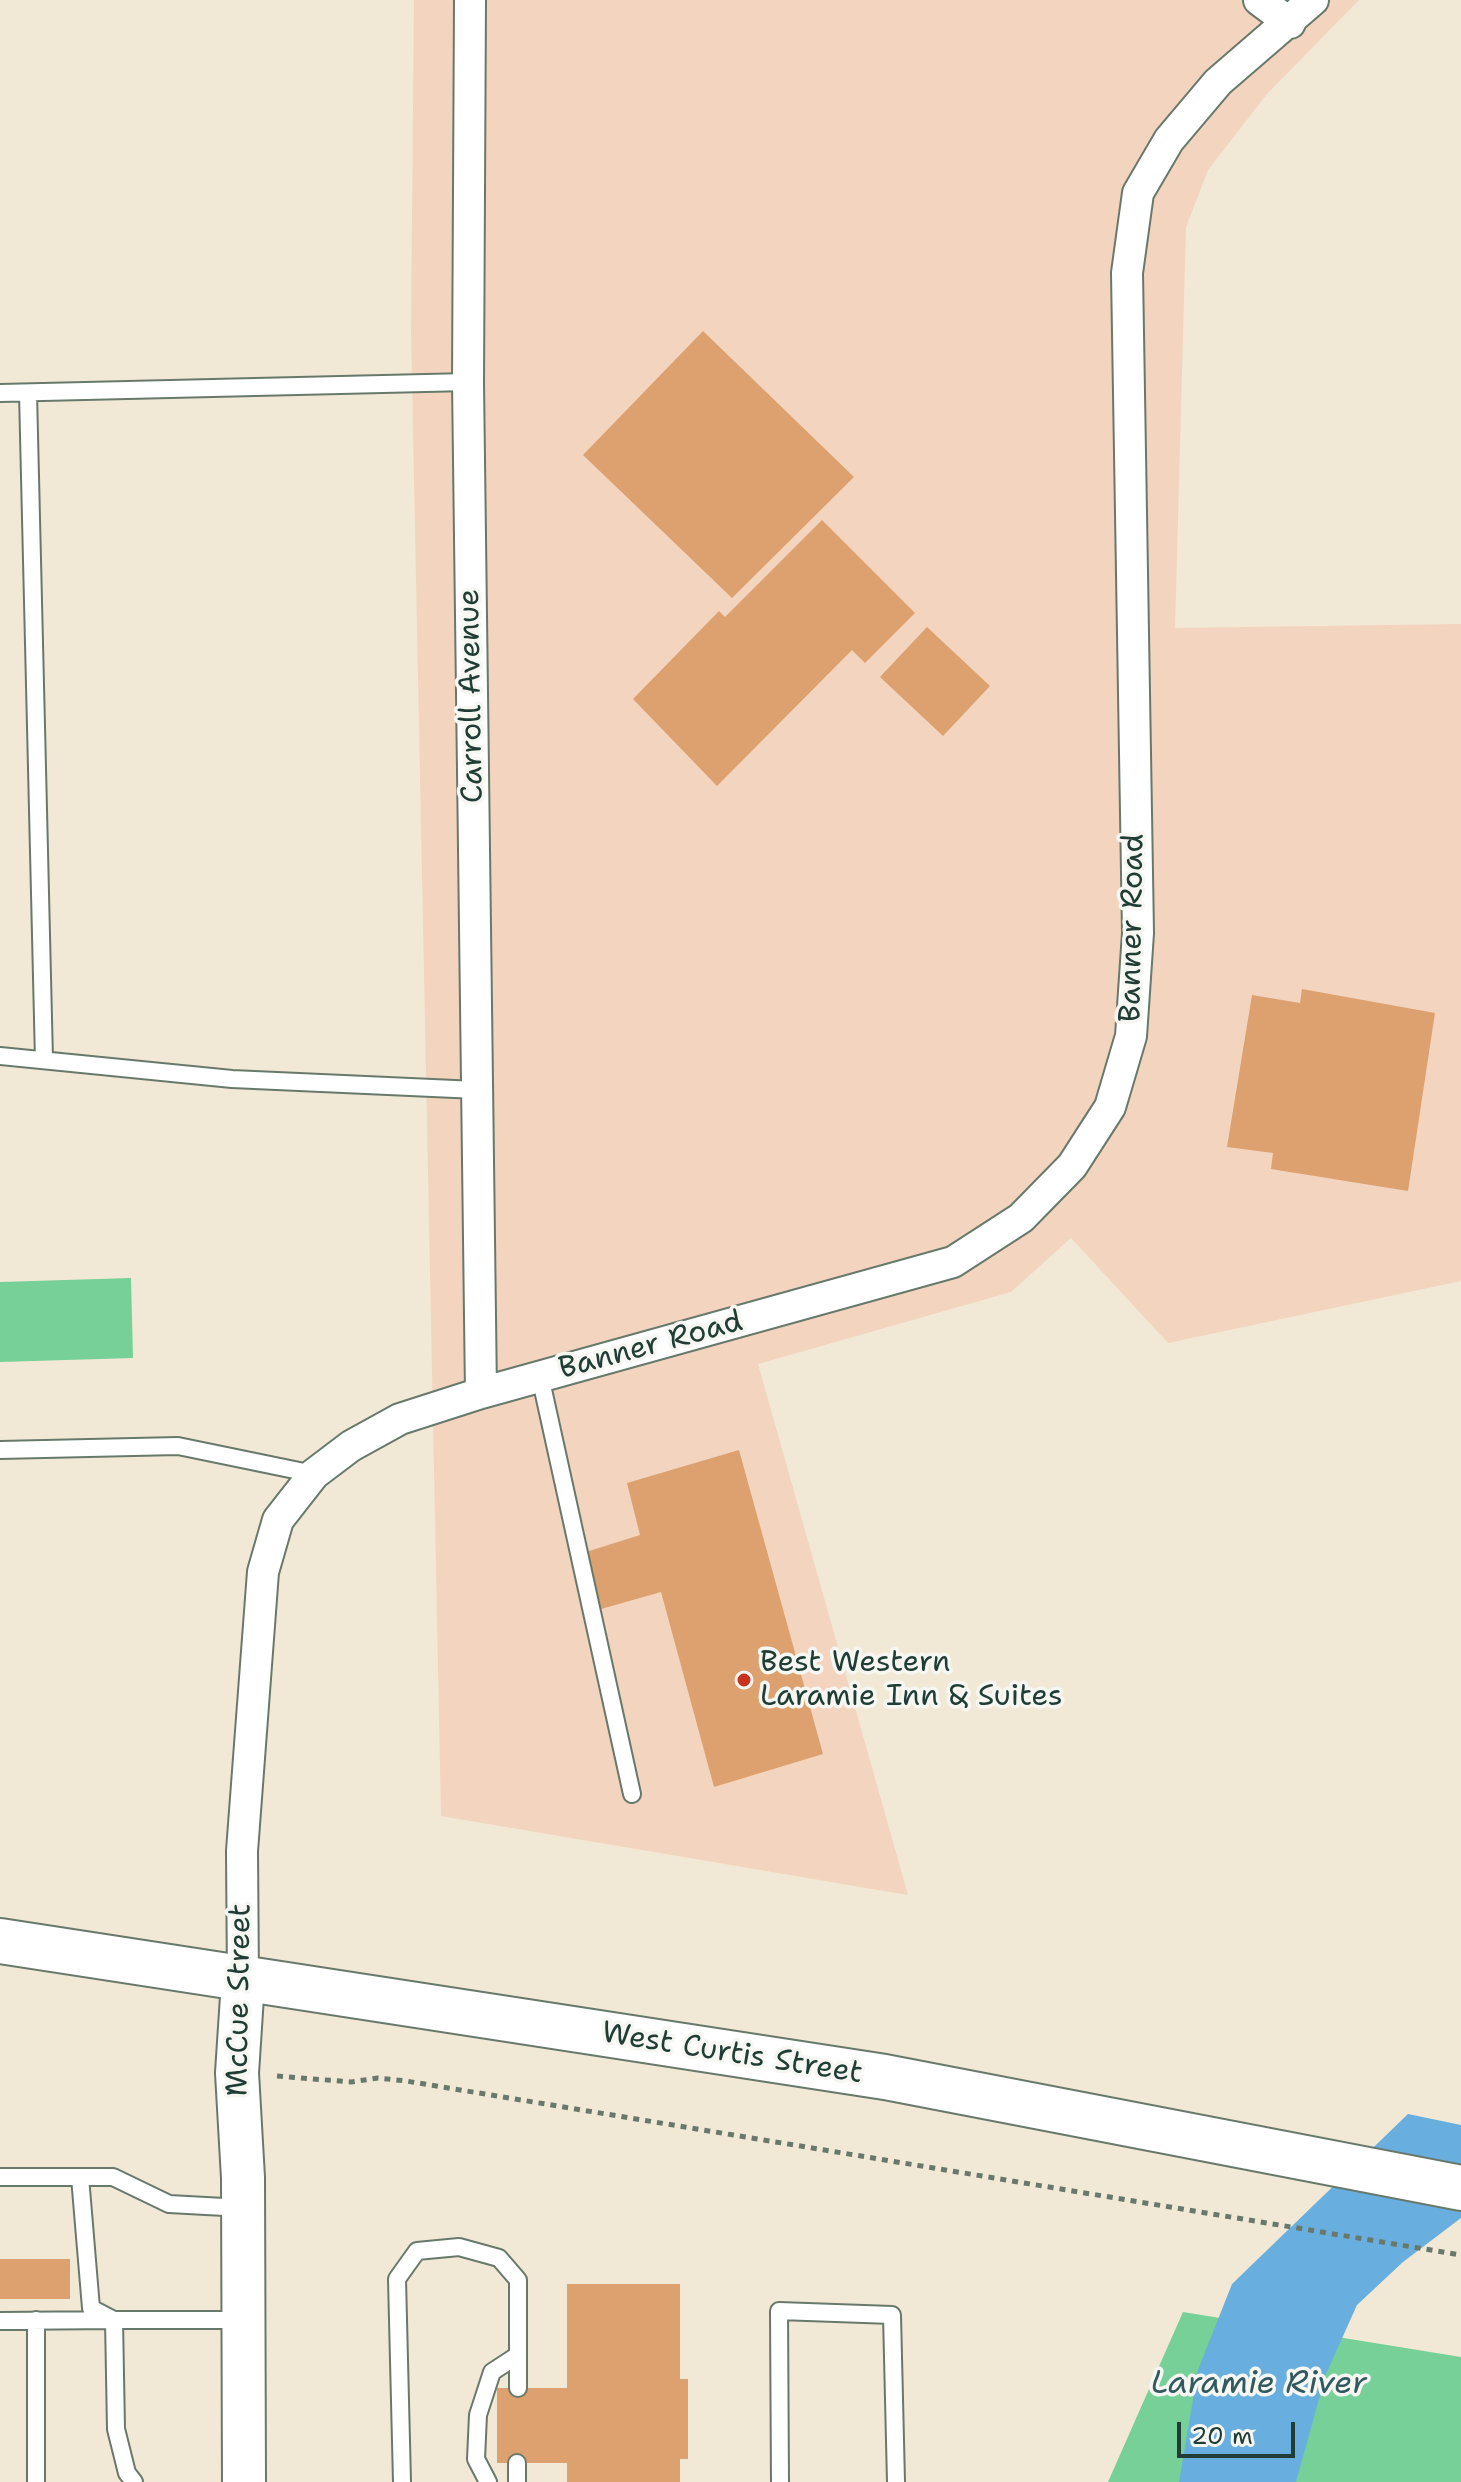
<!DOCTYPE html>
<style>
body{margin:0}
#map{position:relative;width:1461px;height:2482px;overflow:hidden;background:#f1e9d5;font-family:"Shantell Sans",sans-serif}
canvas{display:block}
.scale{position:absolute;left:1177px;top:2422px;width:118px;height:36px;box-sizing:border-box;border:4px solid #1f3d34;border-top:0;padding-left:10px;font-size:24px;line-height:28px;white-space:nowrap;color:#1f3d34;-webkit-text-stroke:6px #f6f6f2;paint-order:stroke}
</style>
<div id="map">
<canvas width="1461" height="2482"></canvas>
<div class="scale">20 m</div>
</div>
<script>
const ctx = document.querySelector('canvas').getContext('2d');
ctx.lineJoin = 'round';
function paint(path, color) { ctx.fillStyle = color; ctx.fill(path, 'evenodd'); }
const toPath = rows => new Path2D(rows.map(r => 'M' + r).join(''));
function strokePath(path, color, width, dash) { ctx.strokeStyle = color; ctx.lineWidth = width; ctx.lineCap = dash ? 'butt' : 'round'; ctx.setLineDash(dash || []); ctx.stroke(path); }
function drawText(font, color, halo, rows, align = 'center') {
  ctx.font = font + ' "Shantell Sans",sans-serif'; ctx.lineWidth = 7; ctx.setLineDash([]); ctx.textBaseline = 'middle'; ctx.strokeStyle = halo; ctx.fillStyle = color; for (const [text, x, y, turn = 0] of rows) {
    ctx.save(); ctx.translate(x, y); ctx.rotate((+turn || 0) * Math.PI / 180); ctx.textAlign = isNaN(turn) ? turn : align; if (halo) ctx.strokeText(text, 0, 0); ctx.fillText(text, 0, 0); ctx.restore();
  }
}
paint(toPath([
 [414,0,1359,0,1267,94,1208,170,1186,227,1175,628,1461,624,1461,1281,1168,1343,1071,1238,1011,1292,758,1364,908,1895,441,1816,411,330]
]), '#f3d4be');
paint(toPath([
 [131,1278,133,1358,0,1362,0,1282],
 [1183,2312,1461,2357,1461,2482,1108,2482]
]), '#76d097');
paint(toPath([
 [1408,2114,1461,2125,1461,2218,1403,2262,1357,2305,1326,2374,1296,2482,1179,2482,1198,2370,1232,2284]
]), '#68afdf');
paint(toPath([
 [703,331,854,477,732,598,583,455],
 [822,520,915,613,865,663,852,650,717,786,633,699,719,611,725,617],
 [927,627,990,686,943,736,880,677],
 [1302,989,1435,1013,1408,1191,1271,1169,1273,1153,1227,1147,1252,995,1300,1003],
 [739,1450,823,1754,714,1787,661,1592,601,1609,586,1552,640,1535,627,1483],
 [0,2259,70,2259,70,2299,0,2299],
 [567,2284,680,2284,680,2379,688,2379,688,2459,680,2459,680,2482,567,2482,567,2463,497,2463,497,2388,567,2388]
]), '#dda16f');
const service = toPath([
 [0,393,468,382],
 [28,393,44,1060],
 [0,1056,232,1079,477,1090],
 [540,1376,632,1794],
 [0,1450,178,1446,314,1474],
 [0,2177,113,2177,169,2204,243,2208],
 [80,2177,91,2308,114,2320,242,2320],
 [36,2320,36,2482],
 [0,2321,114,2320,116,2429,127,2473,134,2482],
 [518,2355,518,2388],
 [402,2482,397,2279,417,2251,459,2247,499,2258,518,2280,518,2355,492,2372,478,2415,476,2459,488,2482],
 [517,2482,517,2463],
 [780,2482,779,2311,892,2315,896,2482]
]);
const minor = toPath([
 [470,0,468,382,481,1393],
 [1259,0,1290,23],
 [243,1981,242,1851,263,1572,278,1520,314,1474,351,1446,400,1419,481,1393,953,1262,1021,1218,1072,1166,1110,1107,1131,1036,1138,933,1127,273,1138,193,1169,140,1218,82,1313,0]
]);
const secondary = toPath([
 [243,1981,237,2073,243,2178,244,2482]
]);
const primary = toPath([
 [0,1941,885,2077,1461,2188]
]);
strokePath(service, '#68796c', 20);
strokePath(minor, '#68796c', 34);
strokePath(secondary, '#68796c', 46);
strokePath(primary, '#68796c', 48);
strokePath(toPath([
 [277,2076,351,2082,378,2078,406,2081,1461,2255]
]), '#68796c', 5, [6, 6]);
strokePath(service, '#fff', 16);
strokePath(minor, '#fff', 30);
strokePath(secondary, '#fff', 42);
strokePath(primary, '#fff', 44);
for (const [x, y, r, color] of [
 [744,1680,8,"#c8321e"]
]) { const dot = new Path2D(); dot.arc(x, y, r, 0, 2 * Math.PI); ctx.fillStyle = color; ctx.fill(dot); strokePath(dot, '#f6f6f2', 3); }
drawText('30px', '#1f3d34', '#f6f6f2', [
 ["Carroll Avenue",472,696,-91],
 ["Banner Road",1133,928,-89],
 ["Banner Road",651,1346,-15],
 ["McCue Street",240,2000,-89],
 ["West Curtis Street",732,2054,9]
]);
drawText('30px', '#1f3d34', '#f6f6f2', [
 ["Best Western",760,1663],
 ["Laramie Inn & Suites",760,1697]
], 'left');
drawText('italic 32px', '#315a5f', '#f6f6f2', [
 ["Laramie River",1259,2385]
]);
</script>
